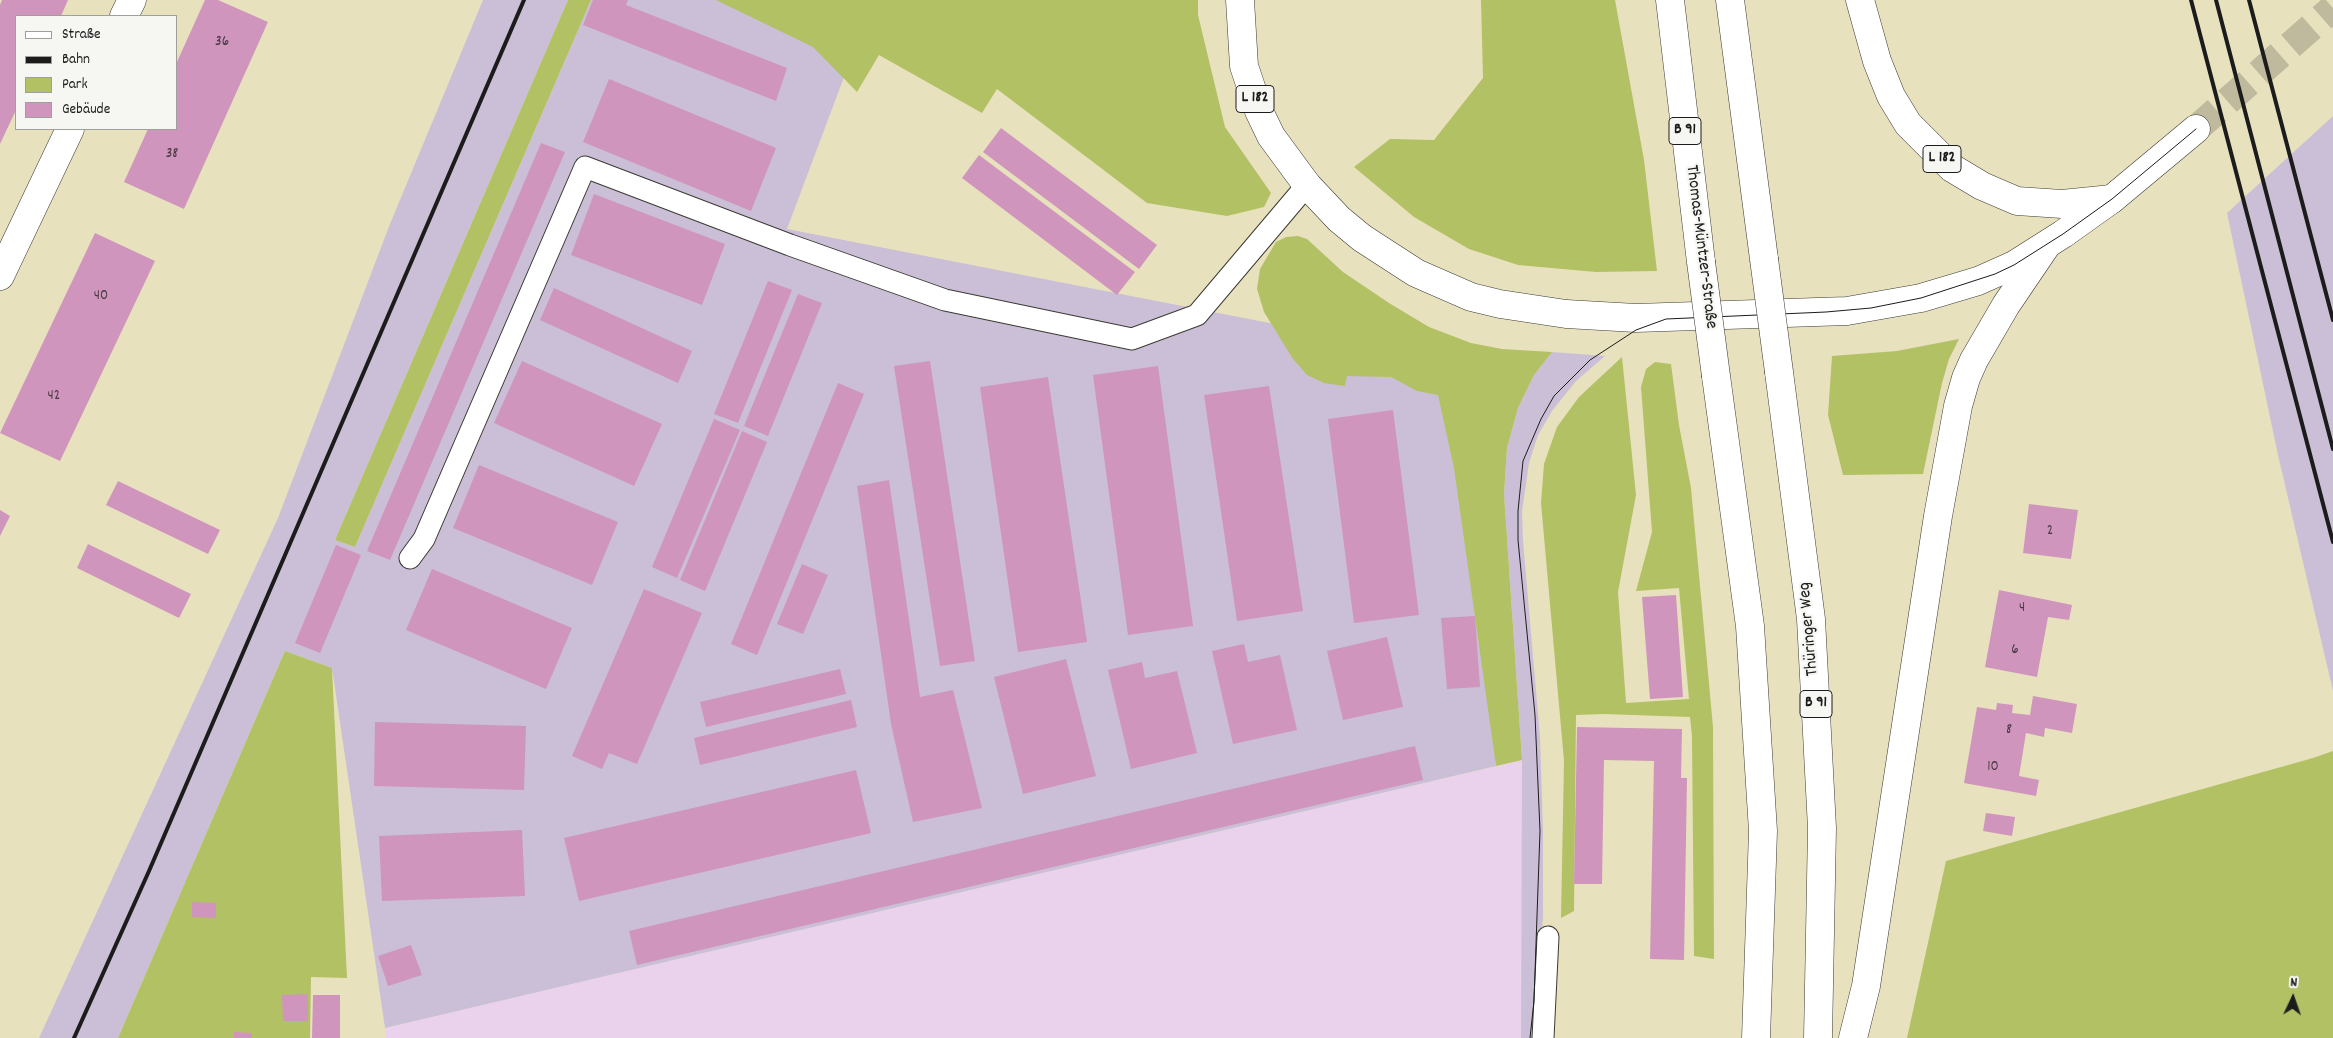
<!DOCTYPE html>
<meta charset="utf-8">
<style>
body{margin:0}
#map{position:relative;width:2333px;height:1038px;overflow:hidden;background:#e8e1be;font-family:Dekko,sans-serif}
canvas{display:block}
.legend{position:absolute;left:15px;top:15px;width:162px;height:115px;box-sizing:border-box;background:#f6f6f2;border:1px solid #9f9f9c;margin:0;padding:6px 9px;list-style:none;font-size:15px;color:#1c1c1c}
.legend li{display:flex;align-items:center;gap:10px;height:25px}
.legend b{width:25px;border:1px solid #9f9f9c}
.north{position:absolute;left:2268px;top:973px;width:50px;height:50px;-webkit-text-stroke:4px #f6f6f2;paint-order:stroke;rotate:3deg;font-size:14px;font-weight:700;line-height:20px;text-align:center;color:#1c1c1c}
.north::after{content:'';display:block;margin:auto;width:18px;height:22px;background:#1c1c1c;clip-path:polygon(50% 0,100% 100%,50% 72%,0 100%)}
</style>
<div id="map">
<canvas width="2333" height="1038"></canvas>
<ul class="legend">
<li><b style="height:6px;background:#fff"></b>Straße</li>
<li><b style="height:6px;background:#1c1c1c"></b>Bahn</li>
<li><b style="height:14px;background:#b2c164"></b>Park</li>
<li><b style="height:14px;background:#d095bd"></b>Gebäude</li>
</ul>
<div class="north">N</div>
</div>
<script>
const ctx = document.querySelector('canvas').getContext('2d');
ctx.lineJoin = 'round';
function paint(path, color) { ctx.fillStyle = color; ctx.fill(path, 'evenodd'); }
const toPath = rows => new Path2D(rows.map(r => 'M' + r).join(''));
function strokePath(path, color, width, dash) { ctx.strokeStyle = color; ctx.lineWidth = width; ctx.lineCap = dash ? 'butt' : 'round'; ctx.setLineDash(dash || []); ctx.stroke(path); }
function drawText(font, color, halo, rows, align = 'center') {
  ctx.font = font + ' Dekko,sans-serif'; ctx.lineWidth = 4.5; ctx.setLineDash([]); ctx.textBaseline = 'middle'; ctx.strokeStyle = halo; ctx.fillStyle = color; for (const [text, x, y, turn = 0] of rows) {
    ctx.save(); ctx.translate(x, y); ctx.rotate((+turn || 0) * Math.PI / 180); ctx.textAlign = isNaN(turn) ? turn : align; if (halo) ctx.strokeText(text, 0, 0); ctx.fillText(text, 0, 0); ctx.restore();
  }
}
paint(toPath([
 [1522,760,1521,1038,385,1038,385,1028]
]), '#ead1ec');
paint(toPath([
 [483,0,568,0,335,540,355,547,591,0,748,0,856,45,787,229,1444,357,1496,766,385,1028,332,668,285,651,118,1038,39,1038,278,518,390,224],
 [2333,116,2333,691,2278,455,2227,213],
 [1552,352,1605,356,1576,381,1552,411,1538,435,1529,463,1526,484,1522,511,1523,541,1540,737,1543,831,1543,917,1534,1038,1521,1038,1522,760,1504,494,1507,448,1518,408,1534,375]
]), '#cabfd6');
paint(toPath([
 [568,0,591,0,355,547,335,540],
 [716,0,1198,0,1198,15,1225,127,1271,193,1264,207,1227,216,1147,203,997,89,982,113,879,55,857,92,813,47],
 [1481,0,1615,0,1644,160,1657,271,1596,272,1518,265,1469,249,1414,217,1354,167,1390,139,1434,140,1483,78],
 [1298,236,1307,239,1343,272,1389,303,1429,327,1471,343,1502,349,1552,352,1534,375,1518,408,1507,448,1504,494,1522,760,1496,766,1454,468,1438,395,1417,391,1391,377,1347,376,1345,386,1324,383,1307,375,1293,359,1264,312,1257,289,1260,269,1276,242,1286,237],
 [1959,339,1949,359,1942,383,1923,474,1843,475,1828,415,1832,356,1897,351],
 [1622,357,1636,495,1618,592,1626,703,1689,699,1679,588,1636,591,1652,532,1641,387,1646,369,1655,362,1671,364,1679,425,1691,488,1713,727,1714,959,1694,956,1692,736,1690,717,1604,714,1576,715,1574,911,1561,918,1564,761,1541,503,1544,464,1557,427,1579,397],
 [285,651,332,668,347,978,311,977,310,1038,118,1038],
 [2333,751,2333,1038,1907,1038,1946,861,2313,758]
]), '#b2c164');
paint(toPath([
 [2,0,68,0,61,16,16,16,16,110,0,144,0,5],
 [205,0,218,0,268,22,184,209,124,182,148,129,176,129,176,64],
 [593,0,628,0,626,5,787,68,776,101,583,25],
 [609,79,776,148,751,211,583,142],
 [1001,128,1157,245,1139,269,983,152],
 [541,143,565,152,390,560,367,551],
 [979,155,1135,272,1117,295,962,178],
 [594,194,725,244,702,305,571,255],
 [95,233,155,261,60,461,0,433],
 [768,281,792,290,738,423,714,414],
 [554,288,692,351,678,383,540,320],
 [798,294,822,303,768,436,744,426],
 [522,361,662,424,634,486,494,423],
 [930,361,975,661,940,666,894,366],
 [1158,366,1193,626,1128,635,1093,375],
 [1048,377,1087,642,1018,652,980,387],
 [838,383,864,394,757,655,731,644],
 [1269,386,1303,611,1237,621,1204,395],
 [1393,410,1419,615,1354,623,1328,419],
 [714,419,740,430,677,578,652,567],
 [742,431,767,442,705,591,680,580],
 [479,465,618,522,592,585,453,528],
 [889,480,920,697,953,690,982,808,913,822,891,724,857,486],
 [118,481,220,530,208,554,106,505],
 [2029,504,2078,510,2071,559,2023,553],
 [0,510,10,516,0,536],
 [88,544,191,594,179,618,77,568],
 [336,545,361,555,320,653,295,643],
 [802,564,828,575,803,634,777,624],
 [432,569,572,628,546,689,406,630],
 [644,589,702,613,637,764,609,753,602,769,572,756],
 [1999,590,2072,605,2069,620,2048,617,2037,677,1985,667],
 [1676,595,1683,697,1650,699,1642,597],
 [1475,616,1480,687,1447,689,1441,618],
 [1387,637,1403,707,1343,720,1327,651],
 [1244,644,1248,662,1280,655,1297,730,1233,744,1212,651],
 [1066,659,1096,776,1023,794,994,677],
 [1142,662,1145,678,1177,671,1197,753,1131,769,1108,670],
 [840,669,846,694,706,727,700,702],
 [2033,696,2077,704,2072,733,2045,728,2044,737,2026,733,2019,776,2039,780,2036,796,1964,783,1977,707,1996,710,1997,703,2013,705,2012,713,2030,715],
 [851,700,857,727,700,765,694,738],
 [375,722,526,726,524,790,374,786],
 [1577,727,1682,729,1681,778,1687,778,1684,960,1650,959,1654,761,1604,760,1602,884,1574,884],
 [1415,746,1423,780,637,965,629,931],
 [856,770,871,833,579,901,564,838],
 [1986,813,2015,817,2012,836,1983,831],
 [522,830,525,896,382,901,379,836],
 [192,902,216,903,216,918,192,917],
 [411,945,422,975,388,986,378,956],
 [308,994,308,1021,283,1021,282,995],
 [313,995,340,995,340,1038,312,1038],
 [234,1032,252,1033,252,1038,234,1038]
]), '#d095bd');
strokePath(toPath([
 [2196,129,2333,8]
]), '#bfba9e', 28, [28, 14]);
const lane = toPath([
 [410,558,424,539,585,167,790,245,945,300,1132,339,1197,315,1307,185],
 [1543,1038,1548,937]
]);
const street = toPath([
 [124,16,132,0],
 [0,276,70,129]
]);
const secondary = toPath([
 [1307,185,1339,219,1362,238,1416,273,1471,297,1500,304,1566,314,1636,318,1847,311,1921,298,1978,281,2014,265,2063,234,2112,199,2196,129]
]);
const primary = toPath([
 [1240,0,1244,66,1259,111,1271,136,1307,185],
 [1670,0,1701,262],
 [1730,0,1764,259],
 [1860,0,1877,61,1891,96,1908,124,1952,168,1982,186,2017,201,2062,204,2112,199],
 [1779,372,1811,619,1822,828,1818,1038],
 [1716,376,1750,626,1763,831,1756,1038],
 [1853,1038,1866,986,1938,516,1958,406,1966,378,1974,360,2006,305,2046,246]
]);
strokePath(lane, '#3b3a34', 23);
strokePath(street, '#3b3a34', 29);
strokePath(secondary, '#3b3a34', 29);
strokePath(primary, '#3b3a34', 29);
strokePath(lane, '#fff', 21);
strokePath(street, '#fff', 28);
strokePath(secondary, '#fff', 28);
strokePath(primary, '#fff', 28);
strokePath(toPath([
 [1530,1038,1534,1001,1540,831,1535,715,1518,540,1518,511,1523,461,1541,419,1554,396,1590,360,1636,330,1666,319,1826,312,1871,308,1921,298,1995,274,2014,265,2063,234,2112,199,2196,129]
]), '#1c1c1c', 1);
strokePath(toPath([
 [2191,0,2333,542],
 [2216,0,2333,449],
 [2249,0,2333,320],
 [74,1038,149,871,524,0]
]), '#1c1c1c', 4);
const primaryBridge = toPath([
 [1764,259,1779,372],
 [1701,262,1716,376]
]);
strokePath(primaryBridge, '#3b3a34', 29, []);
strokePath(primaryBridge, '#fff', 28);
drawText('15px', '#493a44', null, [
 ["36",222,43],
 ["38",172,155],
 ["40",101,297],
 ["42",54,397],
 ["2",2050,532],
 ["4",2022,609],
 ["6",2015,651],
 ["8",2009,731],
 ["10",1993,768]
]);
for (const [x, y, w] of [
 [1255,99,38],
 [1685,131,32],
 [1942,159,38],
 [1816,704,32]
]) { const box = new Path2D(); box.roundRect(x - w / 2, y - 13.5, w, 27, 4); ctx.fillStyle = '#f6f6f2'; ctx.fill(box); strokePath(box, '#1c1c1c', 1); }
drawText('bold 16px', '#1c1c1c', null, [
 ["L 182",1255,99],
 ["B 91",1685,131],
 ["L 182",1942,159],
 ["B 91",1816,704]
]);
drawText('18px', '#1c1c1c', '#f6f6f2', [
 ["Thomas-Müntzer-Straße",1700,247,83],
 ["Thüringer Weg",1810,629,-95]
]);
</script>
